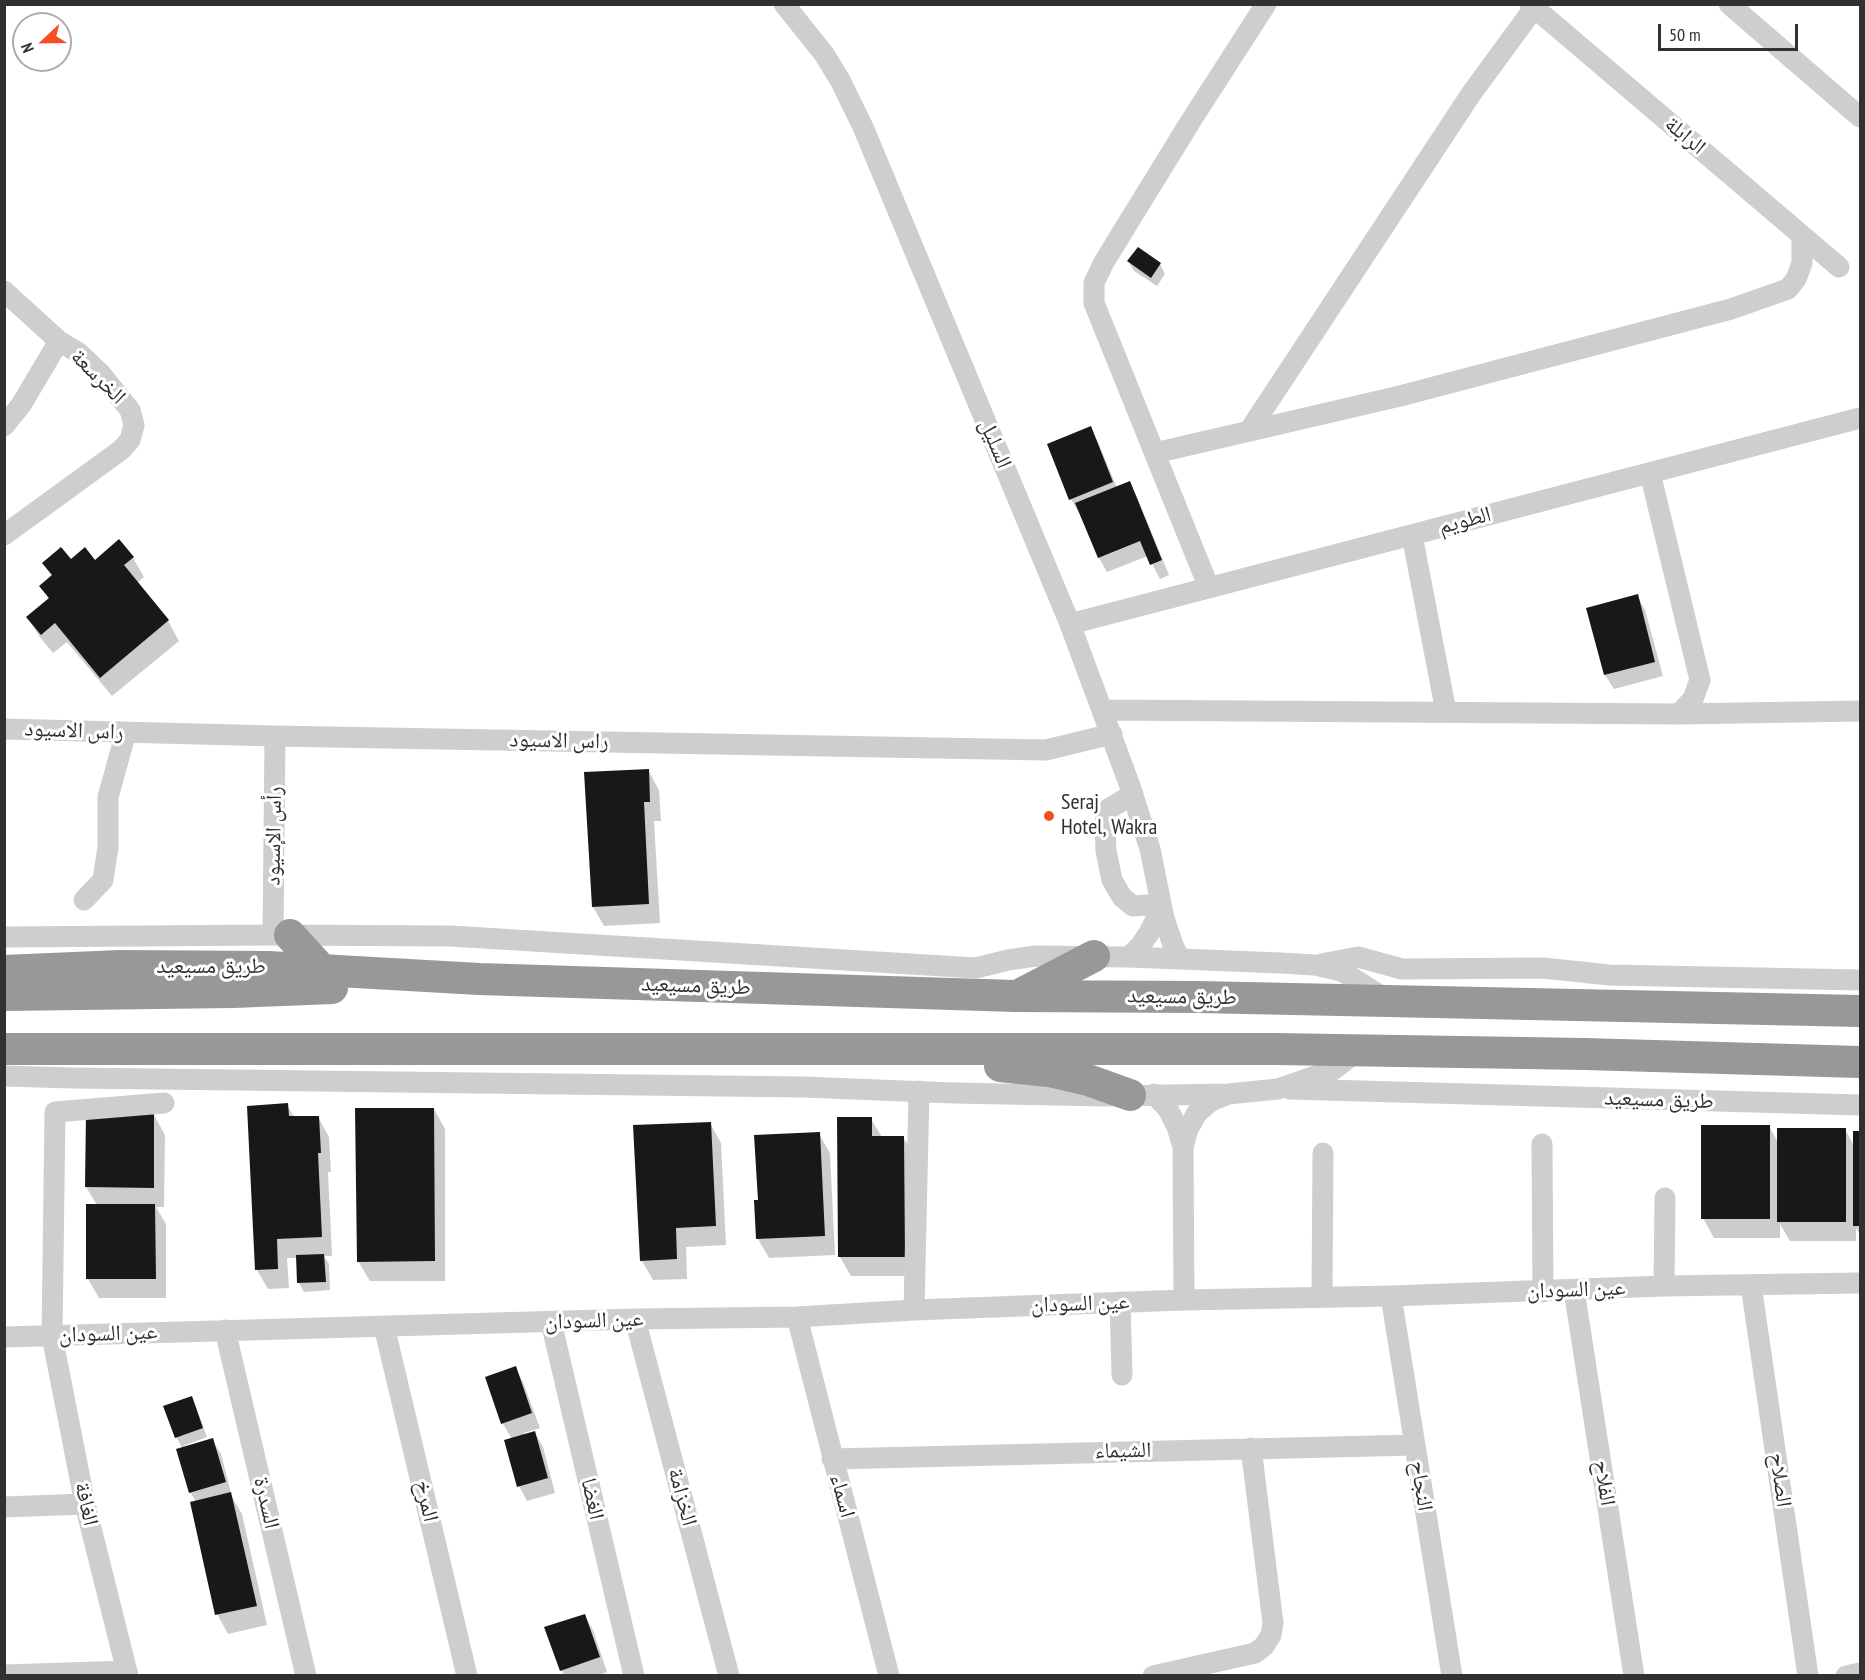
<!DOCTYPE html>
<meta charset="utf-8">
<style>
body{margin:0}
#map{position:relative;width:1865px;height:1680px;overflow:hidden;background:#fff;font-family:"PT Sans Narrow",sans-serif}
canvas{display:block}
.frame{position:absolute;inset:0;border:6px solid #313131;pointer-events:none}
.north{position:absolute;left:12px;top:12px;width:60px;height:60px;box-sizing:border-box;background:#fff;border:2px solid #adadad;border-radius:50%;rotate:248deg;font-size:16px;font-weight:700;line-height:24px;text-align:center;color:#313131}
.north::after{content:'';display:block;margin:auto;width:21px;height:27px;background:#f64d25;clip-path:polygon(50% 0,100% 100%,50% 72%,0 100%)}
.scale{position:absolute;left:1658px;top:24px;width:140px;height:27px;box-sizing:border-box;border:3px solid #313131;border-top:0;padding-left:8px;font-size:18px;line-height:21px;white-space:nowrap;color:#313131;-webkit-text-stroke:4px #fff;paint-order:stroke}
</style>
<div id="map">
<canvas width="1865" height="1680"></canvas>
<div class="frame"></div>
<div class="north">N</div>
<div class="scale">50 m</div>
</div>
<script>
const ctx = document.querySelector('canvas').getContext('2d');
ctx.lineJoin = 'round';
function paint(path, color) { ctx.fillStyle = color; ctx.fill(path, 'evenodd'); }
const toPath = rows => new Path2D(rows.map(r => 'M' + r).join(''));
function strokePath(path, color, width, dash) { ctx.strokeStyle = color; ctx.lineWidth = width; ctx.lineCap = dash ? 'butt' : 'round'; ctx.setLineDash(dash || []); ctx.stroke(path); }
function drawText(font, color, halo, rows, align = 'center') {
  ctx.font = font + ' "PT Sans Narrow","Noto Naskh Arabic",sans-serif'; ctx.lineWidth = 6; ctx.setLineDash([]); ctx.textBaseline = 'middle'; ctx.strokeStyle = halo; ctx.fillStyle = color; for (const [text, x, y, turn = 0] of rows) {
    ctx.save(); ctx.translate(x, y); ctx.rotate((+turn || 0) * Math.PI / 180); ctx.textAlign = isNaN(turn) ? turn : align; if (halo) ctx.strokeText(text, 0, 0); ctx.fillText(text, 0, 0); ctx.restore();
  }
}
paint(toPath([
 [1129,262,1160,264,1165,274,1157,286,1134,271],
 [1090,428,1098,442,1117,488,1129,483,1137,497,1169,575,1160,579,1148,556,1107,572,1099,558,1081,513,1079,513,1071,499],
 [119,542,133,558,144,577,137,583,168,621,179,641,112,696,67,642,53,653,39,636,28,617,49,600,41,586,52,577,44,563,95,562],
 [1637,596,1645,610,1663,676,1614,689,1605,675,1588,609],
 [648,770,659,790,661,821,654,821,660,923,604,926,593,907,585,774],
 [287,1105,294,1117,318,1117,329,1137,331,1172,328,1172,332,1256,324,1256,329,1264,330,1290,304,1292,299,1283,297,1258,287,1258,289,1288,268,1289,257,1270],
 [434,1109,445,1129,445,1281,370,1281,358,1261],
 [154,1115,165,1135,164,1207,156,1207,166,1224,166,1298,99,1298,88,1279,87,1206,97,1205,86,1187],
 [871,1119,882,1137,903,1137,914,1156,915,1276,851,1276,840,1257],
 [710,1123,721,1143,726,1245,686,1247,687,1279,653,1280,642,1261],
 [1769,1126,1779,1144,1845,1129,1854,1146,1854,1133,1860,1133,1860,1235,1856,1228,1856,1241,1790,1241,1780,1224,1780,1238,1714,1238,1703,1218],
 [819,1134,830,1153,835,1255,769,1258,758,1239,759,1201],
 [515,1368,523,1382,540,1428,524,1433,525,1436,535,1433,543,1447,555,1493,527,1501,519,1486,512,1439,503,1424,486,1378],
 [191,1398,196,1407,207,1437,183,1446,184,1448,212,1440,221,1454,232,1497,242,1514,267,1625,228,1634,217,1614,196,1502,190,1492,183,1449,176,1437],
 [584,1615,593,1630,607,1672,597,1676,564,1676,546,1628]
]), '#0003');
paint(toPath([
 [1138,247,1161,263,1151,278,1127,261],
 [1091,426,1113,482,1069,500,1047,444],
 [1130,481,1162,560,1150,565,1140,541,1098,558,1075,503],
 [119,539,134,557,124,565,169,620,100,678,55,623,41,635,26,617,49,598,39,586,52,575,42,563,61,547,71,559,85,547,95,560],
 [1638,594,1655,662,1604,675,1586,608],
 [649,769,650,802,644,802,649,904,592,907,584,772],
 [288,1103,289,1116,319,1116,321,1153,318,1153,322,1237,277,1239,278,1269,255,1270,247,1106],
 [355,1108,434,1108,435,1261,357,1262],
 [86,1112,154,1114,154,1188,85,1187],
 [837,1117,872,1117,872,1136,904,1136,905,1257,838,1257],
 [711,1122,716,1226,676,1228,677,1259,640,1261,633,1125],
 [1701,1125,1770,1125,1770,1219,1701,1219],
 [1777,1128,1846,1128,1846,1222,1777,1222],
 [1853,1131,1860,1131,1860,1226,1853,1226],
 [820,1132,825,1236,756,1239,754,1200,758,1200,754,1135],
 [86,1204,155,1204,156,1279,86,1279],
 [324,1254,326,1282,297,1283,296,1255],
 [516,1366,532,1413,501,1424,485,1377],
 [192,1396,203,1428,175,1438,163,1406],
 [535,1431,548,1478,517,1487,504,1440],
 [213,1438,226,1482,189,1493,176,1449],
 [231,1492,257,1606,215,1615,190,1502],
 [585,1614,600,1657,560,1671,544,1627]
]), '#181818');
strokePath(toPath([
 [784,4,824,54,840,80,863,127,1070,624,1130,786,1150,849,1164,918,1173,945,1179,958],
 [1530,4,1839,267],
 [1729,4,1860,117],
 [4,291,59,341,79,353,101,374,130,410,134,425,130,440,121,450,4,535],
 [4,426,21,405,59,341],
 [1249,431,1471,94,1534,8],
 [1155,453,1400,396,1731,309,1788,289,1796,279,1802,263,1802,236],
 [1650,473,1700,680,1693,699,1679,714],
 [1412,535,1446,712],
 [1209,588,1094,303,1094,283,1104,262,1192,119,1266,4],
 [1070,624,1860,418],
 [1103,710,1679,714,1860,711],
 [4,729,275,736,1046,750,1112,734],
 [1133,794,1107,810,1105,825,1106,851,1112,880,1122,897,1133,906,1161,904],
 [84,900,103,880,108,847,108,797,126,732],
 [273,935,275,736],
 [4,937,273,935,450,936,976,968,1008,960,1035,956,1129,957,1281,963,1315,965,1337,970,1345,973,1386,999],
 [1129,957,1140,946,1149,933,1156,919,1161,904],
 [1321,964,1358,957,1402,969,1543,968,1609,975,1860,980],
 [4,1076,73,1078,803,1087,954,1093,1105,1096,1228,1094,1278,1089,1333,1070,1358,1051],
 [1290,1089,1860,1105],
 [1154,1094,1168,1109,1177,1127,1183,1147],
 [1542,1144,1543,1292],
 [1751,1285,1808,1676],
 [1664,1286,1665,1198],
 [1574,1290,1634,1676],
 [1391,1296,1452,1676],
 [1322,1297,1323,1153],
 [1184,1300,1183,1147,1188,1129,1197,1113,1211,1101,1226,1095],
 [1120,1302,1122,1375],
 [914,1310,919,1091],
 [797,1317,889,1676],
 [635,1319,729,1676],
 [551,1322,634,1676],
 [384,1326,467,1676],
 [225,1330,306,1676],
 [4,1337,635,1319,797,1317,914,1310,1184,1300,1391,1296,1664,1286,1860,1283],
 [832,1459,1415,1445],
 [4,1507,85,1504],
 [4,1675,127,1671],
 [128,1676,85,1504,52,1336,55,1112,164,1103],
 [1153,1676,1255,1653,1264,1646,1271,1635,1273,1623,1251,1448],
 [1846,1676,1860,1673]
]), '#cecece', 21);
strokePath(toPath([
 [290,935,322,970],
 [4,971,120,966,268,967,479,979,1015,996,1198,997,1860,1011],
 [1023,993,1094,956],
 [4,995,233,992,332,988],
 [4,1049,1275,1049,1585,1054,1860,1062],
 [1000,1066,1049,1071,1088,1080,1130,1095]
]), '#989898', 32);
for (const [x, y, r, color] of [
 [1049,816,6,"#f64d25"]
]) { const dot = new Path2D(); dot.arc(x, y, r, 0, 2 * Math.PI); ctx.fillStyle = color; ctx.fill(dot); strokePath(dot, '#fff', 2); }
drawText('22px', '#313131', '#fff', [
 ["الرابلة",1685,136,40],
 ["الخرسعة",98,377,45],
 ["السليل",995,444,67],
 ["الطويم",1465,521,-15],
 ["راس الاسيود",74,731,2],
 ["راس الاسيود",559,741,1],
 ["رأس الإسيود",274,836,-89],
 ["طريق مسيعيد",211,967],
 ["طريق مسيعيد",696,986,2],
 ["طريق مسيعيد",1182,997,1],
 ["طريق مسيعيد",1659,1100,2],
 ["عين السودان",1576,1290,-2],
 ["عين السودان",1080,1304,-2],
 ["عين السودان",594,1321,-2],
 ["عين السودان",108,1334,-2],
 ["الشيماء",1123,1451,-1],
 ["الصلاح",1780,1480,82],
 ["الفلاح",1604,1483,81],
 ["النجاح",1421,1486,81],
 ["اسماء",842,1496,75],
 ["الخزامة",682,1497,75],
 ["الغضا",592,1499,77],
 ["المرخ",426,1501,77],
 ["السدرة",266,1503,77],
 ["الغافة",86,1504,77]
]);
drawText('22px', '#313131', '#fff', [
 ["Seraj",1061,803],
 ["Hotel, Wakra",1061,828]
], 'left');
</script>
